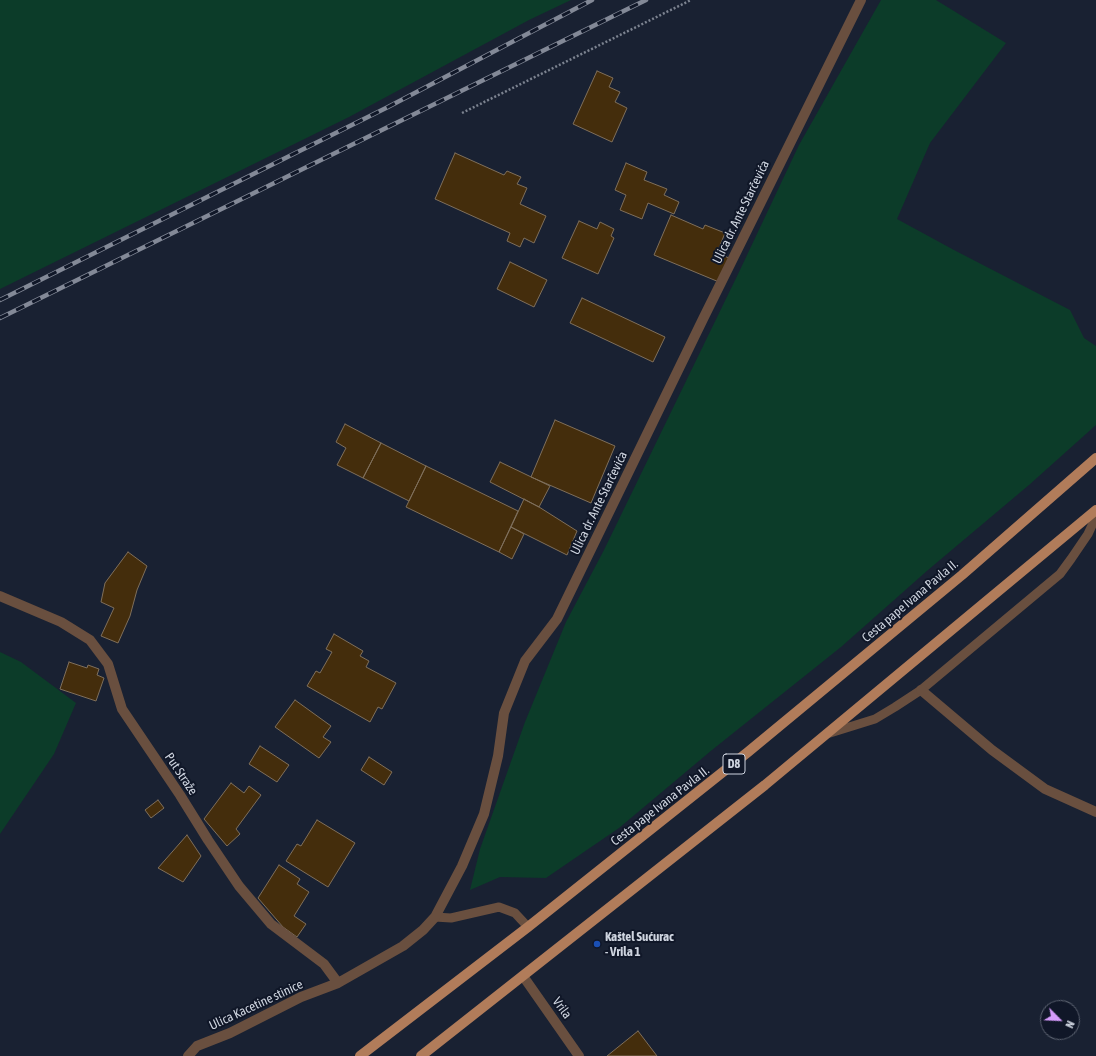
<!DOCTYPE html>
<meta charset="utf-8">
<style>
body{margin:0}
#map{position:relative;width:1096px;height:1056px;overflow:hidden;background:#192132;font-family:"Asap Condensed",sans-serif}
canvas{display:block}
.north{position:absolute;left:1040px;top:1000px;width:40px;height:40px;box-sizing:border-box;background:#101728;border:1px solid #5c6371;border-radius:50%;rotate:114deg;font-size:11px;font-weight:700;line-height:16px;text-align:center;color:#ced4df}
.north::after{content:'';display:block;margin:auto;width:14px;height:18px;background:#d59bfb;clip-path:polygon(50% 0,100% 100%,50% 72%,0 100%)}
</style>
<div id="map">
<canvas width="1096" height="1056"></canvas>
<div class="north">N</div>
</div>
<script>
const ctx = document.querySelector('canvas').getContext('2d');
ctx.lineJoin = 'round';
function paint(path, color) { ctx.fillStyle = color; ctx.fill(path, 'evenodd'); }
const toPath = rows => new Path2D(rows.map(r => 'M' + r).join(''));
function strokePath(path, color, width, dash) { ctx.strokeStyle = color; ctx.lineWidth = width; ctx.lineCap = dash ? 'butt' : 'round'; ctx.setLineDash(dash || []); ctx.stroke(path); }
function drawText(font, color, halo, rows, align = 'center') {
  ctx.font = font + ' "Asap Condensed",sans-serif'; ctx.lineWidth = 4; ctx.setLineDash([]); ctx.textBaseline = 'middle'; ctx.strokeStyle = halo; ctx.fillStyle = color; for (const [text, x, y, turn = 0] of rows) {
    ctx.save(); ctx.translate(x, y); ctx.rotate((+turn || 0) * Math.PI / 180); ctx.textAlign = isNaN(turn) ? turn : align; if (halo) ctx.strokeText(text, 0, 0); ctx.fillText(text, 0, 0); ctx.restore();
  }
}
paint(toPath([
 [0,0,571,0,529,20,349,117,0,289],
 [881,0,936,0,1006,43,930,143,897,219,954,250,1070,310,1084,338,1096,346,1096,425,1029,485,928,570,841,647,712,750,619,828,546,878,500,877,470,890,480,849,525,722,566,622,604,550,739,272,799,145],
 [0,652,21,662,76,703,54,754,0,834]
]), '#0c3c29');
const building = toPath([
 [597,71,613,78,609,87,620,92,615,102,627,108,612,142,573,124,597,71],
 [455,153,504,175,507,171,521,177,517,184,527,188,520,204,546,216,534,243,524,238,520,247,507,241,510,233,435,199,455,153],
 [626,163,647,172,644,180,667,189,664,195,679,202,674,214,648,203,642,219,620,210,626,195,615,190,626,163],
 [671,215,703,229,705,225,725,233,717,253,729,258,719,282,654,255,671,215],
 [579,221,597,229,600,222,614,229,611,236,614,238,598,274,562,258,579,221],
 [510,262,547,280,534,307,497,289,510,262],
 [582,298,665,337,653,362,570,323,582,298],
 [555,420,615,446,591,503,531,477,555,420],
 [345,424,381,443,363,478,337,465,346,448,336,442,345,424],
 [381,443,426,466,409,501,363,478,381,443],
 [500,462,550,486,539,507,490,482,500,462],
 [426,466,518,511,499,552,406,507,426,466],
 [524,499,539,507,577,531,567,555,511,527,524,499],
 [511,527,524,534,512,559,499,552,511,527],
 [128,552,147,566,137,590,130,616,118,643,101,636,114,608,101,602,105,583,128,552],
 [334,634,363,651,360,656,369,661,366,667,396,683,382,709,378,707,370,722,307,686,316,671,320,673,332,652,326,649,334,634],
 [69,662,87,668,88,665,99,669,97,675,104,678,96,701,60,689,69,662],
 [295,700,331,726,323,737,331,742,319,758,275,727,295,700],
 [260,746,289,765,277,782,249,764,260,746],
 [369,757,392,772,384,785,361,770,369,757],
 [231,783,244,793,249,786,261,795,236,829,240,834,227,846,204,819,231,783],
 [158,800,164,808,151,818,145,810,158,800],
 [317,820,355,843,328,887,286,861,297,844,301,846,317,820],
 [187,835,201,856,183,882,158,868,187,835],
 [279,865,300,879,297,884,309,892,294,916,306,924,297,937,283,927,258,898,279,865],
 [638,1031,657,1056,607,1056,638,1031]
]);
paint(building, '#442d0c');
strokePath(building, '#7f6f5b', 1);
strokePath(toPath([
 [462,113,691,0]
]), '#7c8390', 2.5, [2, 2]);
strokePath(toPath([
 [830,733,875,719,895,707,921,690,1060,574,1071,559,1088,534,1096,517],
 [435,917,451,918,499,907,515,913,528,927]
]), '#694f3f', 9);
strokePath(toPath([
 [0,596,61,622,90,640,108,664,122,709,180,795,208,840,239,886,271,924,324,964,338,983],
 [921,690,992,750,1045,789,1096,812],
 [523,976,579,1056],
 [188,1056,197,1046,230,1033,301,997,338,983,403,946,423,930,435,917,462,866,484,814,498,756,504,713,525,661,557,619,703,319,861,0]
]), '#694f3f', 10);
strokePath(toPath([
 [360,1056,528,927,748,752,962,575,1096,458],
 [421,1056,765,785,1096,510]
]), '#b17c5a', 10);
const rail = toPath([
 [0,300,388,107,592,0],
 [0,318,646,0]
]);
strokePath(rail, '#838997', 4.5);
strokePath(rail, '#101728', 3, [9]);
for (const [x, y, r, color] of [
 [597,944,4,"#1a4fb4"]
]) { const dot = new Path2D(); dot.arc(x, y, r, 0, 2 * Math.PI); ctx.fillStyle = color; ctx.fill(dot); strokePath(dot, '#101728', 1.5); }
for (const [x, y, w] of [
 [734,764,22]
]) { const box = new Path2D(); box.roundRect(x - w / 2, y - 10, w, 20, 3); ctx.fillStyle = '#101728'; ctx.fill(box); strokePath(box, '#ced4df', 1); }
drawText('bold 12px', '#ced4df', null, [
 ["D8",734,764]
]);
drawText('13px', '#ced4df', '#101728', [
 ["Ulica dr. Ante Starčevića",741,212,-64],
 ["Ulica dr. Ante Starčevića",599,503,-64],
 ["Cesta pape Ivana Pavla II.",910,601,-40],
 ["Put Straže",181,774,56],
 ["Cesta pape Ivana Pavla II.",660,806,-38],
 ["Ulica Kacetine stinice",256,1005,-25],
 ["Vrila",562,1008,54]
]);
drawText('bold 13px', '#ced4df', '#101728', [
 ["Kaštel Sućurac",605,937],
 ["- Vrila 1",605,952]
], 'left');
</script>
